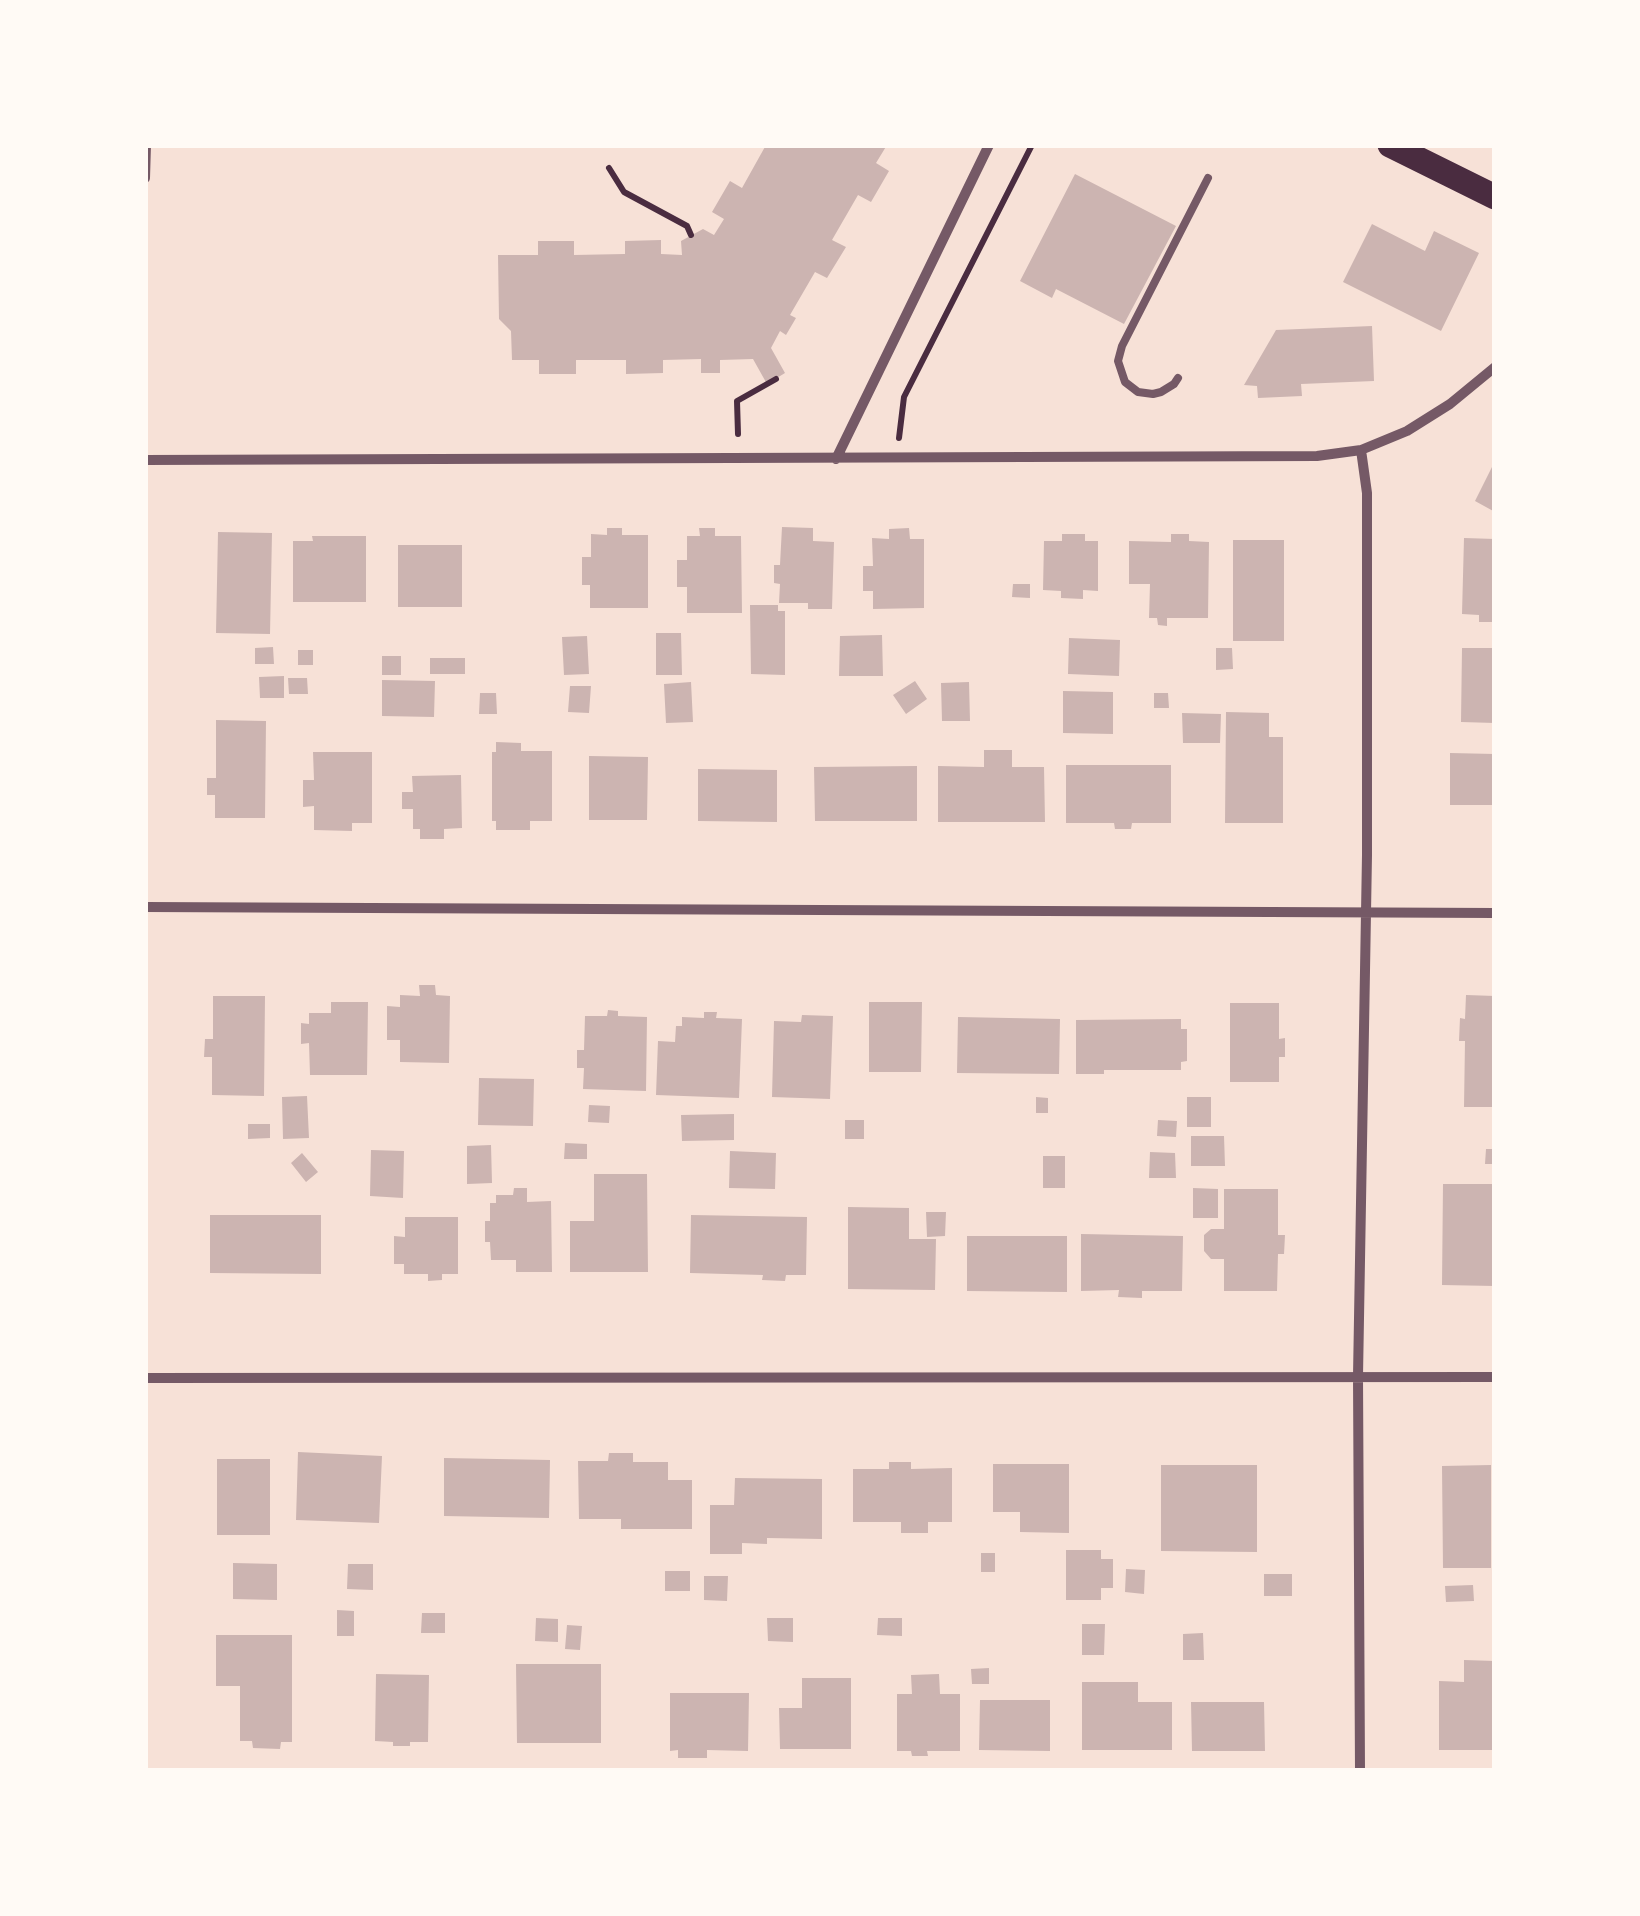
<!DOCTYPE html>
<style>
body{margin:0}
#map{position:relative;width:1640px;height:1916px;overflow:hidden;background:#f7e1d7;font-family:Roboto,sans-serif}
canvas{display:block}
.frame{position:absolute;inset:0;border:148px solid #fffaf5;pointer-events:none}
</style>
<div id="map">
<canvas width="1640" height="1916"></canvas>
<div class="frame"></div>
</div>
<script>
const ctx = document.querySelector('canvas').getContext('2d');
ctx.lineJoin = 'round';
function paint(path, color) { ctx.fillStyle = color; ctx.fill(path, 'evenodd'); }
const toPath = rows => new Path2D(rows.map(r => 'M' + r).join(''));
function strokePath(path, color, width, dash) { ctx.strokeStyle = color; ctx.lineWidth = width; ctx.lineCap = dash ? 'butt' : 'round'; ctx.setLineDash(dash || []); ctx.stroke(path); }
paint(toPath([
 [766,145,887,145,876,163,889,171,871,202,858,195,832,240,846,247,827,278,815,272,790,315,796,318,786,335,780,331,771,348,785,373,767,384,753,359,720,360,720,373,701,373,701,359,663,360,663,373,626,374,626,360,576,360,576,374,539,374,539,360,512,360,511,331,499,319,498,255,538,255,538,241,574,241,574,255,625,254,625,241,661,240,661,254,682,255,681,241,703,229,714,235,724,219,712,212,730,181,742,188],
 [1075,174,1176,226,1124,324,1056,289,1052,298,1020,281],
 [1372,224,1425,251,1434,231,1479,253,1441,331,1343,282],
 [1372,326,1374,381,1301,384,1302,396,1258,398,1257,386,1244,385,1276,330],
 [1495,461,1495,512,1475,501],
 [782,527,813,528,813,541,834,542,832,609,808,609,808,603,779,603,780,584,774,583,774,565,780,565],
 [607,528,622,528,622,535,648,535,648,608,590,608,590,585,582,585,582,557,591,557,591,534,607,535],
 [699,528,715,528,715,536,741,536,742,613,687,613,687,587,677,587,677,560,687,560,687,536,700,536],
 [909,528,910,539,924,539,924,608,873,609,873,591,863,591,863,566,873,566,872,538,889,539,889,529],
 [218,532,272,533,270,634,216,633],
 [1062,534,1085,534,1085,541,1098,541,1098,591,1083,590,1083,599,1061,598,1061,591,1043,590,1044,541,1062,541],
 [1171,534,1189,534,1189,541,1209,542,1208,618,1167,618,1167,626,1158,625,1157,618,1149,618,1150,584,1129,584,1129,541,1171,542],
 [312,536,366,536,366,602,293,602,293,541,313,541],
 [1464,538,1495,539,1495,622,1479,622,1479,615,1462,614],
 [1233,540,1284,540,1284,641,1233,641],
 [398,545,462,545,462,607,398,607],
 [1013,584,1030,584,1030,598,1012,597],
 [750,605,778,605,778,611,785,611,785,675,751,674],
 [656,633,681,633,682,675,656,675],
 [882,635,883,676,839,676,840,636],
 [587,636,589,674,564,675,562,637],
 [1069,638,1120,640,1119,676,1068,674],
 [273,647,274,664,255,664,255,648],
 [1216,648,1232,648,1233,669,1216,670],
 [1462,648,1495,648,1495,723,1461,722],
 [298,650,313,650,313,665,298,665],
 [382,656,401,656,401,675,382,675],
 [430,658,465,658,465,674,430,674],
 [284,676,284,698,260,698,259,677],
 [288,678,307,678,308,694,289,694],
 [382,680,435,681,434,717,382,716],
 [915,681,927,699,906,714,893,695],
 [691,682,693,722,666,723,664,684],
 [969,682,970,721,942,721,941,683],
 [570,686,591,686,589,713,568,712],
 [1063,691,1113,692,1113,734,1063,733],
 [480,693,496,693,497,714,479,714],
 [1154,693,1168,693,1169,708,1154,708],
 [1226,712,1269,713,1269,737,1283,737,1283,823,1225,823],
 [1182,713,1221,714,1220,743,1183,743],
 [216,720,266,721,265,818,215,818,215,795,207,795,207,778,216,778],
 [496,742,521,743,521,751,552,751,552,821,530,821,530,830,496,830,496,821,492,821,492,752,496,752],
 [984,750,1012,750,1012,767,1044,767,1045,822,938,822,938,766,984,767],
 [313,752,372,752,372,823,352,823,352,831,314,830,314,806,303,807,303,780,314,780],
 [1450,753,1495,754,1495,805,1450,805],
 [589,756,648,757,647,820,589,820],
 [1066,765,1171,765,1171,823,1132,823,1131,829,1115,829,1114,823,1066,823],
 [917,766,917,821,815,821,814,767],
 [698,769,777,770,777,822,698,821],
 [461,775,462,828,444,829,444,839,420,839,420,829,413,829,413,809,402,809,402,792,413,792,412,776],
 [419,985,435,985,436,995,450,996,449,1063,400,1062,400,1040,387,1040,387,1006,400,1007,400,995,420,996],
 [1466,995,1495,996,1495,1107,1464,1107,1465,1041,1459,1041,1460,1018,1465,1019],
 [213,996,265,996,264,1096,212,1095,212,1057,204,1057,205,1039,213,1039],
 [331,1002,368,1002,367,1075,310,1075,309,1043,301,1044,301,1023,309,1024,309,1013,331,1013],
 [869,1002,922,1002,921,1072,869,1072],
 [1230,1003,1279,1003,1279,1039,1285,1038,1285,1057,1279,1057,1279,1082,1230,1082],
 [608,1010,618,1011,618,1016,647,1017,646,1091,583,1089,584,1068,577,1068,577,1050,584,1050,585,1016,607,1016],
 [704,1012,717,1012,716,1018,742,1019,739,1098,656,1095,658,1041,675,1042,676,1026,682,1026,682,1017,704,1018],
 [802,1015,833,1016,830,1099,772,1097,774,1021,801,1022],
 [958,1017,1060,1019,1059,1074,957,1073],
 [1181,1019,1181,1029,1187,1029,1187,1061,1181,1062,1181,1070,1104,1070,1104,1074,1076,1074,1076,1020],
 [479,1078,534,1079,533,1126,478,1125],
 [307,1096,309,1138,283,1139,282,1097],
 [1036,1097,1048,1098,1048,1113,1036,1113],
 [1187,1097,1211,1097,1211,1127,1187,1127],
 [589,1105,610,1106,609,1123,588,1122],
 [734,1114,734,1140,682,1141,681,1115],
 [845,1120,864,1120,864,1139,845,1139],
 [1158,1120,1177,1121,1176,1137,1157,1136],
 [248,1124,270,1124,270,1138,248,1139],
 [1191,1136,1224,1136,1225,1166,1191,1166],
 [565,1143,587,1144,587,1159,564,1159],
 [491,1145,492,1183,467,1184,467,1146],
 [1486,1149,1495,1149,1495,1164,1485,1164],
 [371,1150,404,1151,403,1198,370,1196],
 [730,1151,776,1153,775,1189,729,1188],
 [1150,1152,1175,1153,1176,1178,1149,1178],
 [302,1153,318,1172,306,1182,291,1163],
 [1043,1156,1065,1156,1065,1188,1043,1188],
 [594,1174,647,1174,648,1272,570,1272,570,1221,594,1221],
 [1443,1184,1495,1184,1495,1286,1442,1285],
 [514,1188,527,1188,527,1202,551,1201,552,1272,516,1272,516,1260,491,1260,490,1242,485,1242,485,1221,490,1221,490,1203,496,1203,496,1195,513,1195],
 [1193,1188,1218,1189,1218,1218,1193,1218],
 [1224,1189,1278,1189,1278,1235,1285,1235,1284,1254,1278,1254,1277,1291,1224,1291,1224,1259,1211,1259,1204,1251,1204,1235,1211,1229,1224,1229],
 [848,1207,909,1208,909,1239,936,1239,935,1290,848,1289],
 [926,1212,946,1212,945,1236,927,1237],
 [210,1215,321,1215,321,1274,210,1273],
 [691,1215,807,1217,806,1275,786,1275,785,1281,762,1280,763,1275,690,1273],
 [405,1217,458,1217,458,1274,442,1274,442,1280,428,1281,428,1274,404,1274,404,1264,394,1264,394,1236,405,1237],
 [1081,1234,1183,1236,1182,1291,1142,1291,1142,1298,1118,1297,1119,1290,1081,1291],
 [967,1236,1067,1236,1067,1292,967,1291],
 [298,1452,382,1456,379,1523,296,1520],
 [609,1453,633,1453,633,1462,668,1462,668,1480,692,1480,692,1529,621,1529,621,1519,579,1519,578,1461,608,1461],
 [444,1458,550,1460,549,1518,444,1516],
 [217,1459,270,1459,270,1535,217,1535],
 [889,1462,911,1462,911,1469,952,1468,952,1522,928,1522,928,1533,901,1533,901,1522,853,1522,853,1469,889,1469],
 [993,1464,1069,1464,1069,1533,1020,1532,1020,1512,993,1512],
 [1161,1465,1257,1465,1257,1552,1161,1551],
 [1491,1465,1491,1568,1443,1568,1442,1466],
 [735,1478,822,1479,822,1539,767,1538,767,1544,742,1543,742,1554,710,1554,710,1505,734,1505],
 [1066,1550,1101,1550,1101,1559,1113,1559,1113,1588,1101,1588,1101,1600,1066,1600],
 [981,1553,995,1553,995,1572,981,1572],
 [233,1563,277,1564,277,1600,233,1599],
 [348,1564,373,1564,373,1590,347,1589],
 [1126,1569,1145,1570,1144,1594,1125,1592],
 [665,1571,690,1571,690,1591,665,1591],
 [1264,1574,1292,1574,1292,1596,1264,1596],
 [704,1576,728,1576,727,1601,704,1600],
 [1473,1585,1474,1601,1446,1602,1445,1586],
 [337,1610,354,1611,354,1636,337,1636],
 [422,1613,445,1613,445,1633,421,1633],
 [536,1618,558,1619,558,1642,535,1641],
 [767,1618,793,1618,793,1642,768,1641],
 [878,1618,902,1618,902,1636,877,1635],
 [1082,1624,1105,1624,1104,1655,1082,1655],
 [567,1625,582,1626,580,1650,565,1649],
 [1203,1633,1204,1660,1183,1660,1183,1634],
 [216,1635,292,1635,292,1742,281,1742,280,1749,253,1748,252,1741,240,1741,240,1686,216,1686],
 [1464,1660,1495,1661,1495,1750,1439,1750,1439,1681,1464,1682],
 [516,1664,601,1664,601,1743,517,1743],
 [989,1668,989,1684,972,1684,971,1669],
 [376,1674,429,1675,428,1742,410,1742,410,1746,393,1746,393,1742,375,1741],
 [939,1674,940,1694,960,1694,960,1751,927,1751,928,1756,912,1756,911,1751,897,1751,897,1694,912,1694,911,1675],
 [802,1678,851,1678,851,1749,780,1749,779,1708,802,1708],
 [1082,1682,1138,1682,1138,1702,1172,1702,1172,1750,1082,1750],
 [670,1693,749,1693,748,1751,707,1750,707,1758,678,1758,678,1750,670,1751],
 [980,1700,1050,1700,1050,1751,979,1750],
 [1191,1702,1264,1702,1265,1751,1192,1751]
]), '#ccb4b1');
strokePath(toPath([
 [609,168,624,192,687,226,691,235],
 [738,434,737,401,776,379],
 [899,438,904,397,1032,145]
]), '#4a2c40', 6);
strokePath(toPath([
 [1178,378,1174,384,1161,392,1153,394,1138,392,1125,382,1118,361,1122,346,1208,178]
]), '#755966', 8);
strokePath(toPath([
 [145,178,146,145],
 [836,459,989,145],
 [145,460,1317,456,1361,450,1407,431,1450,404,1495,367],
 [145,907,1495,913],
 [145,1378,1495,1377],
 [1360,1771,1358,1376,1367,855,1367,493,1361,450]
]), '#755966', 10);
strokePath(toPath([
 [1390,145,1495,197]
]), '#4a2c40', 25);
</script>
